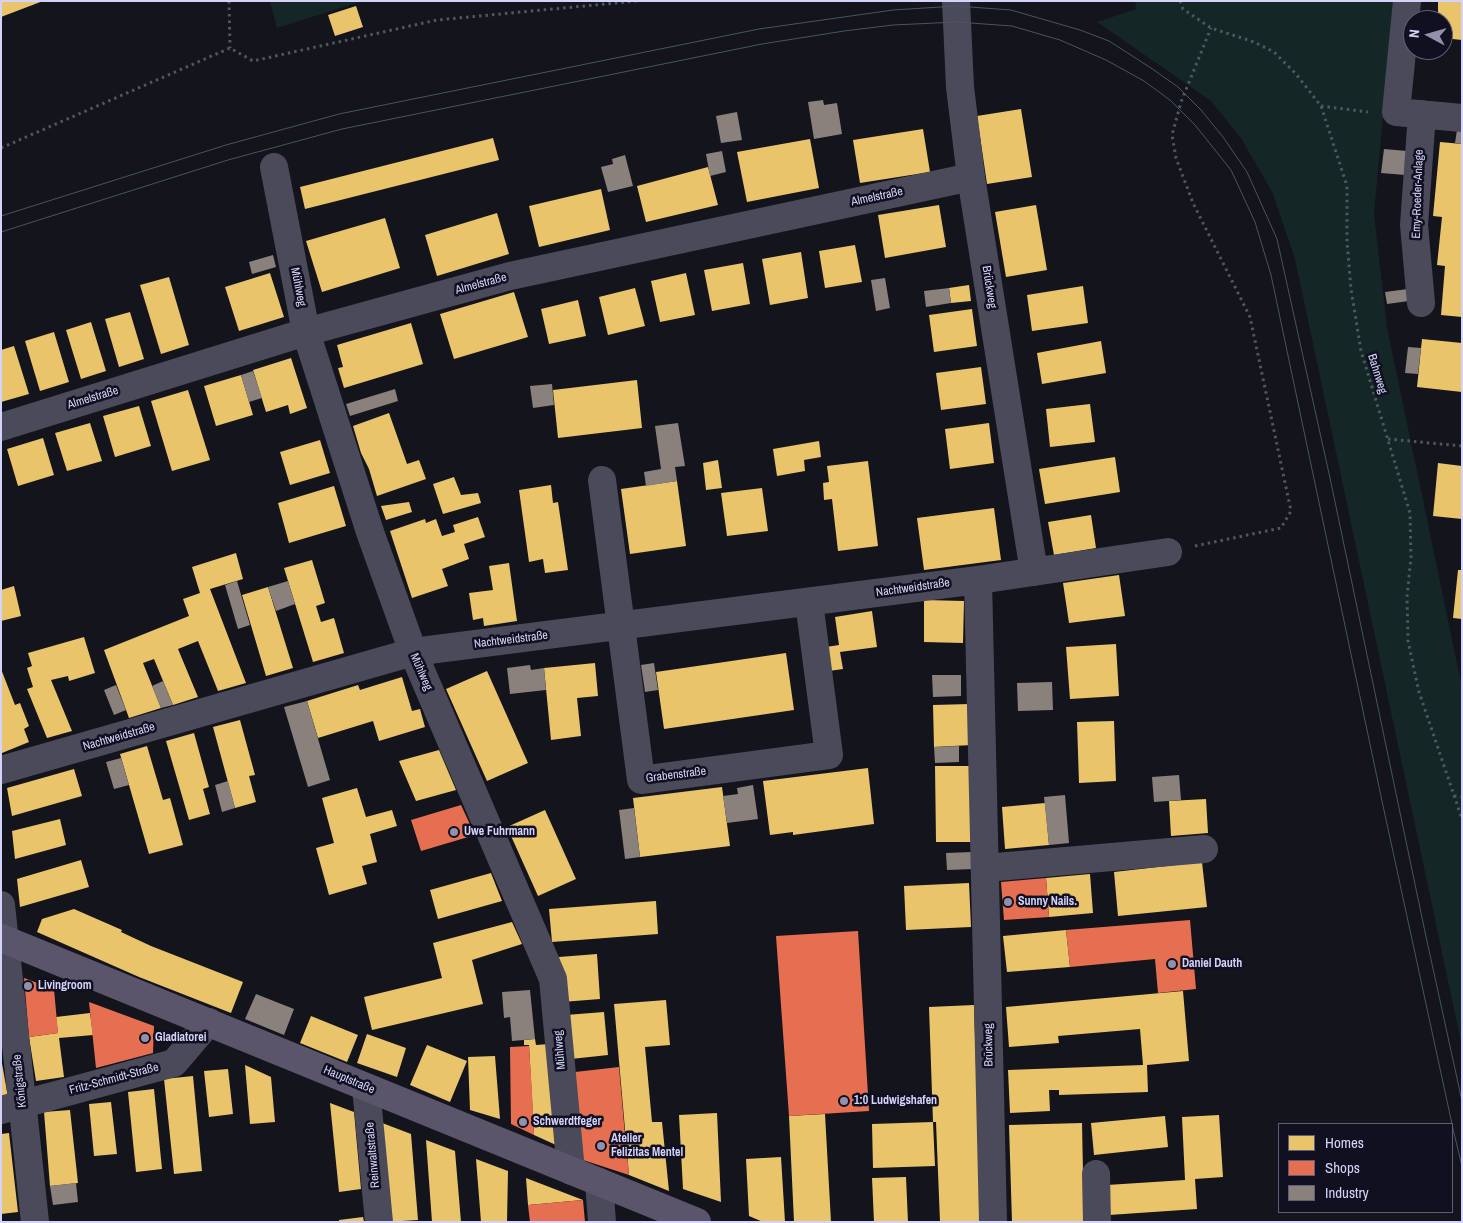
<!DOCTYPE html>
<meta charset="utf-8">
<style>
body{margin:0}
#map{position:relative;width:1463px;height:1223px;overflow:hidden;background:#14141c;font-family:"Archivo Narrow",sans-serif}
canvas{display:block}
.frame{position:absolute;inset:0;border:2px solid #d4d4fa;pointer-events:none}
.legend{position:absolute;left:1278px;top:1123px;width:175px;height:90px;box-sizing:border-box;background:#111020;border:1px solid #5f5e77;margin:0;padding:6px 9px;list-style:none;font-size:15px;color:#d4d4fa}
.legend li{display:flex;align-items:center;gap:10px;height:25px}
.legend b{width:25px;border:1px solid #5f5e77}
.north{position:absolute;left:1403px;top:10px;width:50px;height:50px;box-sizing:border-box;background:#111020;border:1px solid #5f5e77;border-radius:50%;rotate:276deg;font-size:14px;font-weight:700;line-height:20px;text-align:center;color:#d4d4fa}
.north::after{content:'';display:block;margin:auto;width:18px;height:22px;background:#9191ac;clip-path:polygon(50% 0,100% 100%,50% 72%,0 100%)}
</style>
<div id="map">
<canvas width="1463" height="1223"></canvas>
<div class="frame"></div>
<ul class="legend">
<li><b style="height:14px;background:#e9c46a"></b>Homes</li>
<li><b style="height:14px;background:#e76f51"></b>Shops</li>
<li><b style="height:14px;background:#8a817c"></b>Industry</li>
</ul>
<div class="north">N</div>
</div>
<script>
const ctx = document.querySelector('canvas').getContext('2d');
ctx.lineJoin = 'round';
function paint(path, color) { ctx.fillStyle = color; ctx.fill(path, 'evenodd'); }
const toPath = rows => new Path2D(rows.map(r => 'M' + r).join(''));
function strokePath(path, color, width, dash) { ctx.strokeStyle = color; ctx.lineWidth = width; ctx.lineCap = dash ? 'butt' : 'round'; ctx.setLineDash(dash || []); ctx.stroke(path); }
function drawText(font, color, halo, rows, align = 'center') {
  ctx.font = font + ' "Archivo Narrow",sans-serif'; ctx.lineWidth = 5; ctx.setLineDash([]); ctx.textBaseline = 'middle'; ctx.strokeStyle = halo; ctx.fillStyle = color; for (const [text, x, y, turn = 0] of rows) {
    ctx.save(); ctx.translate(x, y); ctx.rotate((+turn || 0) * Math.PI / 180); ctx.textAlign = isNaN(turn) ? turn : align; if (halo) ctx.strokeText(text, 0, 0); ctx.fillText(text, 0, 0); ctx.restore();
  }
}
paint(toPath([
 [270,1,363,1,277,28],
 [1135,1,1394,1,1374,213,1387,327,1462,687,1462,1047,1295,259,1273,194,1241,138,1211,101,1097,22,1136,9]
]), '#142625');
paint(toPath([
 [1,1,43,1,1,17],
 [1438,1,1462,1,1462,40,1443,38,1443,20,1438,20],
 [356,6,363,27,335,36,328,15],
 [1021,109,1032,177,987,184,977,116],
 [923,129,930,172,860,183,853,140],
 [493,138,499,160,305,209,300,187],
 [810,139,819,188,747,202,737,152],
 [1440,142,1462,144,1462,317,1441,315,1445,266,1437,265,1442,217,1433,216],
 [708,167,718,205,646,222,637,186],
 [601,189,610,230,539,247,529,206],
 [939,205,946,247,885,258,878,215],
 [1036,205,1047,270,1006,277,995,212],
 [497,213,509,254,437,276,425,235],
 [385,218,400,268,322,292,306,241],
 [855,245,862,282,825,288,819,251],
 [801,252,808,298,770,305,762,259],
 [743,263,750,304,712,311,704,270],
 [270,273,284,317,239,331,225,287],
 [686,273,695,315,660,322,651,281],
 [169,277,189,345,161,354,140,285],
 [969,285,971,301,951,303,949,288],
 [1083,286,1088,323,1032,331,1027,295],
 [635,288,645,326,608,335,599,297],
 [514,292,528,337,454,359,440,314],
 [578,300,586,336,549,344,541,309],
 [972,309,977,346,934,352,929,315],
 [130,312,144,359,119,367,105,319],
 [91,322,106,371,81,379,66,330],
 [411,323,423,364,344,388,338,368,343,367,337,345],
 [54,332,69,382,40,391,25,341],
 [1422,339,1462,343,1462,392,1417,387],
 [1101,341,1106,373,1042,384,1037,353],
 [14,346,29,394,1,402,1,350],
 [291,358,307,408,290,414,288,405,266,412,253,370],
 [981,367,986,404,941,410,936,373],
 [241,375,253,415,216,426,204,386],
 [637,380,642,428,558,438,553,390],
 [188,390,210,460,172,471,151,401],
 [1090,404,1095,442,1050,447,1046,409],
 [139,406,151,446,115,457,103,416],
 [389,413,407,464,419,460,426,479,377,496,369,469,361,453,353,426],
 [90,423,102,461,67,471,55,433],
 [989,423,994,463,950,469,945,429],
 [43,438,54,475,18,486,7,449],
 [320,440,330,473,290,485,280,452],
 [819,441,821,457,804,460,805,471,777,476,773,449],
 [1115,457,1120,492,1045,504,1039,469],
 [718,460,722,488,706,490,703,463],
 [868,461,878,546,838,551,832,499,824,500,823,483,829,482,827,466],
 [1438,463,1462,466,1462,519,1433,516],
 [454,477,461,495,478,493,481,503,443,514,433,484],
 [677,481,686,546,630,554,621,489],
 [551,485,553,503,558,502,568,570,545,573,543,559,529,562,519,490],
 [334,486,346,526,289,543,278,503],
 [762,488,768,531,727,536,721,493],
 [409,502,412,512,386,520,381,506],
 [994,508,1001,560,924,570,917,518],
 [1091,515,1096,548,1054,555,1048,522],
 [478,517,485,537,464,544,469,559,442,569,448,586,412,598,390,531,425,519,426,523,436,519,442,536,455,532,453,525],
 [236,553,243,579,210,589,246,683,218,691,198,641,178,649,198,697,173,705,154,659,143,663,161,708,129,718,104,650,189,616,183,599,200,593,192,567],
 [312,560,325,603,316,606,321,622,334,618,344,653,313,662,284,568],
 [509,563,517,621,484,626,483,618,473,620,469,593,493,590,489,566],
 [1458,570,1462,570,1462,619,1453,618],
 [1119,575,1125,616,1069,623,1063,583],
 [14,586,21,616,1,621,1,590],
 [268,587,293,668,266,676,242,595],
 [924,600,964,601,963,643,924,642],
 [872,611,877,647,840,652,843,669,829,671,826,647,839,645,835,617],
 [84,637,95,673,69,681,68,676,51,680,72,731,47,738,27,689,33,687,27,668,32,666,28,653],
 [1116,644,1119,696,1070,699,1066,647],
 [786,653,794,710,664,729,656,672],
 [595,663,598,696,577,698,581,736,551,740,544,668],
 [1,669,15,705,20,703,29,726,24,729,29,742,2,753],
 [487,671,528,763,487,781,446,689],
 [402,677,412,711,420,709,425,727,379,741,373,721,318,738,307,701,358,685,360,690],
 [970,704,972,745,934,747,933,705],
 [240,720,255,775,249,776,256,802,235,808,213,727],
 [1114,721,1116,781,1079,783,1077,722],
 [194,733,209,787,203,789,210,814,189,820,166,741],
 [147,746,163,800,170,798,183,845,149,854,120,754],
 [439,750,456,790,416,801,399,761],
 [935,766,974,766,975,842,936,842],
 [868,768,874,824,793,835,793,832,770,835,763,781],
 [74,769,82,796,12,816,7,788],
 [722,787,730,846,640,857,633,798],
 [357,788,366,817,392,810,397,826,370,834,377,862,362,866,367,884,329,895,316,848,334,843,322,798],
 [1206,799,1208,833,1171,836,1169,801],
 [1045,803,1049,845,1005,849,1002,807],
 [545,810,576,879,538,896,507,827],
 [60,819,66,845,15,859,12,831],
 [81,860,89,887,20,907,17,879],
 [1202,862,1207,907,1118,916,1114,872],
 [491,873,502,901,438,919,430,890],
 [1090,874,1093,913,1049,917,1046,878],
 [969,883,971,927,906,930,904,886],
 [656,901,658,934,552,942,549,909],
 [74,909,122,930,121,932,151,946,243,982,231,1013,139,977,37,932,42,919],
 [512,922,522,944,472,960,483,1004,372,1030,364,997,442,978,433,943],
 [1066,930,1070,967,1007,972,1003,936],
 [597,954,600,999,562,1002,559,957],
 [1183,991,1189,1061,1147,1065,1148,1092,1059,1095,1059,1090,1049,1090,1050,1111,1010,1113,1008,1070,1143,1065,1140,1029,1058,1036,1059,1043,1009,1047,1006,1007],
 [666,1000,670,1045,645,1047,652,1122,662,1122,669,1191,629,1175,614,1004],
 [974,1005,981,1222,940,1222,936,1122,933,1122,929,1007],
 [604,1012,608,1055,571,1059,566,1015],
 [90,1013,93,1035,59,1038,64,1077,36,1081,29,1037,58,1033,56,1017],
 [311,1016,358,1035,347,1062,300,1043],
 [367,1034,406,1048,397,1077,357,1063],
 [535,1039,536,1045,549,1044,556,1145,534,1135,529,1045,524,1045,524,1040],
 [427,1045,467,1061,450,1102,410,1085],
 [495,1056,500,1119,470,1110,468,1057],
 [1,1058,8,1097,1,1098],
 [245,1065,271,1077,275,1122,250,1124],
 [228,1069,233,1114,209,1117,204,1071],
 [193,1076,202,1171,174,1174,164,1079],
 [154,1089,162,1169,136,1172,128,1092],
 [111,1102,117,1154,94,1156,89,1104],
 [330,1103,354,1112,361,1189,339,1192],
 [70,1110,78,1183,50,1186,44,1112],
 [717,1113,721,1202,683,1189,679,1115],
 [825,1114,831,1222,794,1222,789,1116],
 [1219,1115,1223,1177,1195,1179,1197,1209,1109,1215,1107,1185,1185,1180,1182,1117],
 [1165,1116,1168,1147,1094,1155,1091,1123],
 [377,1121,411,1134,418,1220,386,1222],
 [933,1122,935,1166,873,1168,872,1124],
 [1082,1123,1084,1222,1012,1222,1009,1125],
 [9,1133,18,1212,1,1214,1,1134],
 [426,1140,455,1151,461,1222,432,1222],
 [781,1157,785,1222,763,1222,749,1216,746,1159],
 [476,1159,508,1171,507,1222,481,1222],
 [906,1177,908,1222,874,1222,872,1178],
 [526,1178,583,1200,528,1205],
 [363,1217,364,1222,339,1222,339,1220]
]), '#e9c46a');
paint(toPath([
 [461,805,475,835,421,851,411,820],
 [1046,878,1049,917,1004,920,1001,882],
 [1190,920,1196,989,1158,993,1155,959,1070,967,1066,930],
 [858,931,869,1111,789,1116,776,936],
 [24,978,54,989,58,1033,29,1037],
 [89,1002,154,1026,153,1053,96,1068],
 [529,1046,532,1091,534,1135,511,1124,510,1047],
 [619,1067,624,1124,629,1175,583,1160,575,1072],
 [583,1200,585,1222,530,1222,528,1205]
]), '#e76f51');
paint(toPath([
 [823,100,824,105,837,103,842,134,814,139,808,102],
 [737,112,742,140,721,143,716,116],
 [1457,130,1462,131,1462,144,1455,143],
 [1384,149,1407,151,1405,175,1381,173],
 [722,151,726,172,710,176,706,154],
 [625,155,633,186,608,192,601,167,613,164,612,159],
 [273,255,276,267,252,274,249,262],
 [885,278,890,308,876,311,871,280],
 [949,288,951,303,926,307,924,291],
 [1408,289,1409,301,1387,304,1385,292],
 [1408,347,1421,348,1418,374,1405,373],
 [253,371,262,398,249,402,241,375],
 [552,384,554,405,533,408,530,386],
 [395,389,398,401,350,416,346,404],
 [678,423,685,466,675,467,677,481,646,486,644,472,661,469,655,426],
 [237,581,250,625,238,629,225,585],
 [288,581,295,604,276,611,268,587],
 [654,663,658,690,645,692,641,665],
 [530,665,531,670,544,668,546,690,510,694,507,668],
 [932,675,961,675,961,696,933,697],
 [163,681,173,705,161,708,152,686],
 [1052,682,1053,710,1018,711,1017,683],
 [116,685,126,710,114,715,104,690],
 [307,701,330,780,308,787,284,707],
 [959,746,959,762,935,763,934,747],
 [121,758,129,785,114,789,106,762],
 [1179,775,1181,800,1154,802,1152,777],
 [228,781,235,808,222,812,215,785],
 [753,785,758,819,727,823,723,796,738,794,737,788],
 [1065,795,1069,843,1049,845,1044,797],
 [634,808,640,857,625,859,619,810],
 [973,852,974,869,947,870,946,853],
 [530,990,535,1039,512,1041,510,1017,504,1018,502,992],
 [256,994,294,1009,284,1035,245,1019],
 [76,1183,78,1202,53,1205,50,1186]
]), '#8a817c');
strokePath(toPath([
 [229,1,230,48],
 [1180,1,1183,9,1211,28,1254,42,1274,52,1296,74,1321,106,1347,186,1347,242,1351,289,1361,351,1410,513,1411,557,1407,597,1408,641,1419,692,1462,819],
 [1321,106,1368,112],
 [1,148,230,48,253,61,437,20,637,1],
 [1388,439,1462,446],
 [1195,546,1281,528,1291,511,1250,317,1193,203,1176,158,1172,135,1181,102,1211,28],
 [1454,796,1462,797]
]), '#4b5961', 3, [2.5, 4]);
strokePath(toPath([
 [956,1,960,87,971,177,1034,572],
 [1407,1,1396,112,1462,118],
 [274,167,306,332,370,532,413,652,553,979,571,1171],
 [1421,303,1414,225,1422,114],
 [1,427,306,332,510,276,971,177],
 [602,480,641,780,829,755,809,602],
 [978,580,993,1222],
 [1,770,413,652,978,580,1168,552],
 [985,868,1204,849],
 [1,905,35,1222],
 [366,1088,379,1222],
 [1,1110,174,1063,209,1022],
 [1096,1174,1097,1222],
 [599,1182,602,1222]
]), '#4a4a5b', 28);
strokePath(toPath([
 [1,938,697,1222]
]), '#5b556c', 28);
strokePath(toPath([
 [1,216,226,145,339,114,759,29,893,10,956,6,1011,10,1080,30,1109,41,1151,68,1178,87,1201,110,1223,137,1247,172,1277,239,1330,478,1425,932,1462,1101],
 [1,232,228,160,342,129,762,44,844,31,893,25,957,22,1012,26,1060,40,1106,60,1144,81,1170,100,1195,125,1231,170,1255,222,1271,275,1382,801,1452,1124],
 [1452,1125,1462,1166]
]), '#435862', 1);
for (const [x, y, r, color] of [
 [454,832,5,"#9191ac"],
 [1008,902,5,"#9191ac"],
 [1172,964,5,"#9191ac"],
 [28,986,5,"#9191ac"],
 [145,1038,5,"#9191ac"],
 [844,1101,5,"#9191ac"],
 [523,1122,5,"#9191ac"],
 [601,1146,5,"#9191ac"]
]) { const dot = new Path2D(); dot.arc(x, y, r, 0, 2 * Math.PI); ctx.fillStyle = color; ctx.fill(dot); strokePath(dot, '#111020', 2); }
drawText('12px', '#d4d4fa', '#111020', [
 ["Emy-Roeder-Anlage",1418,194,-88],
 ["Almelstraße",877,197,-12],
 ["Almelstraße",481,284,-15],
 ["Mühlweg",298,287,79],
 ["Brückweg",989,287,81],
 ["Bahnweg",1377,374,73],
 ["Almelstraße",93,398,-17],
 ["Nachtweidstraße",913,588,-8],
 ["Nachtweidstraße",511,640,-7],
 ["Mühlweg",421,672,67],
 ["Nachtweidstraße",119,737,-16],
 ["Grabenstraße",676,775,-7],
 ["Brückweg",989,1045,-91],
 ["Mühlweg",560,1050,-95],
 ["Fritz-Schmidt-Straße",114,1079,-15],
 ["Hauptstraße",349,1080,23],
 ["Königstraße",20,1081,-96],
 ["Reinwaltstraße",373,1155,-95]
]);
drawText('bold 12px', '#d4d4fa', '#111020', [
 ["Uwe Fuhrmann",464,832],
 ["Sunny Nails.",1018,902],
 ["Daniel Dauth",1182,964],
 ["Livingroom",38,986],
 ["Gladiatorei",155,1038],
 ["1:0 Ludwigshafen",854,1101],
 ["Schwerdtfeger",533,1122],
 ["Atelier",611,1139],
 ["Felizitas Mentel",611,1153]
], 'left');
</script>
